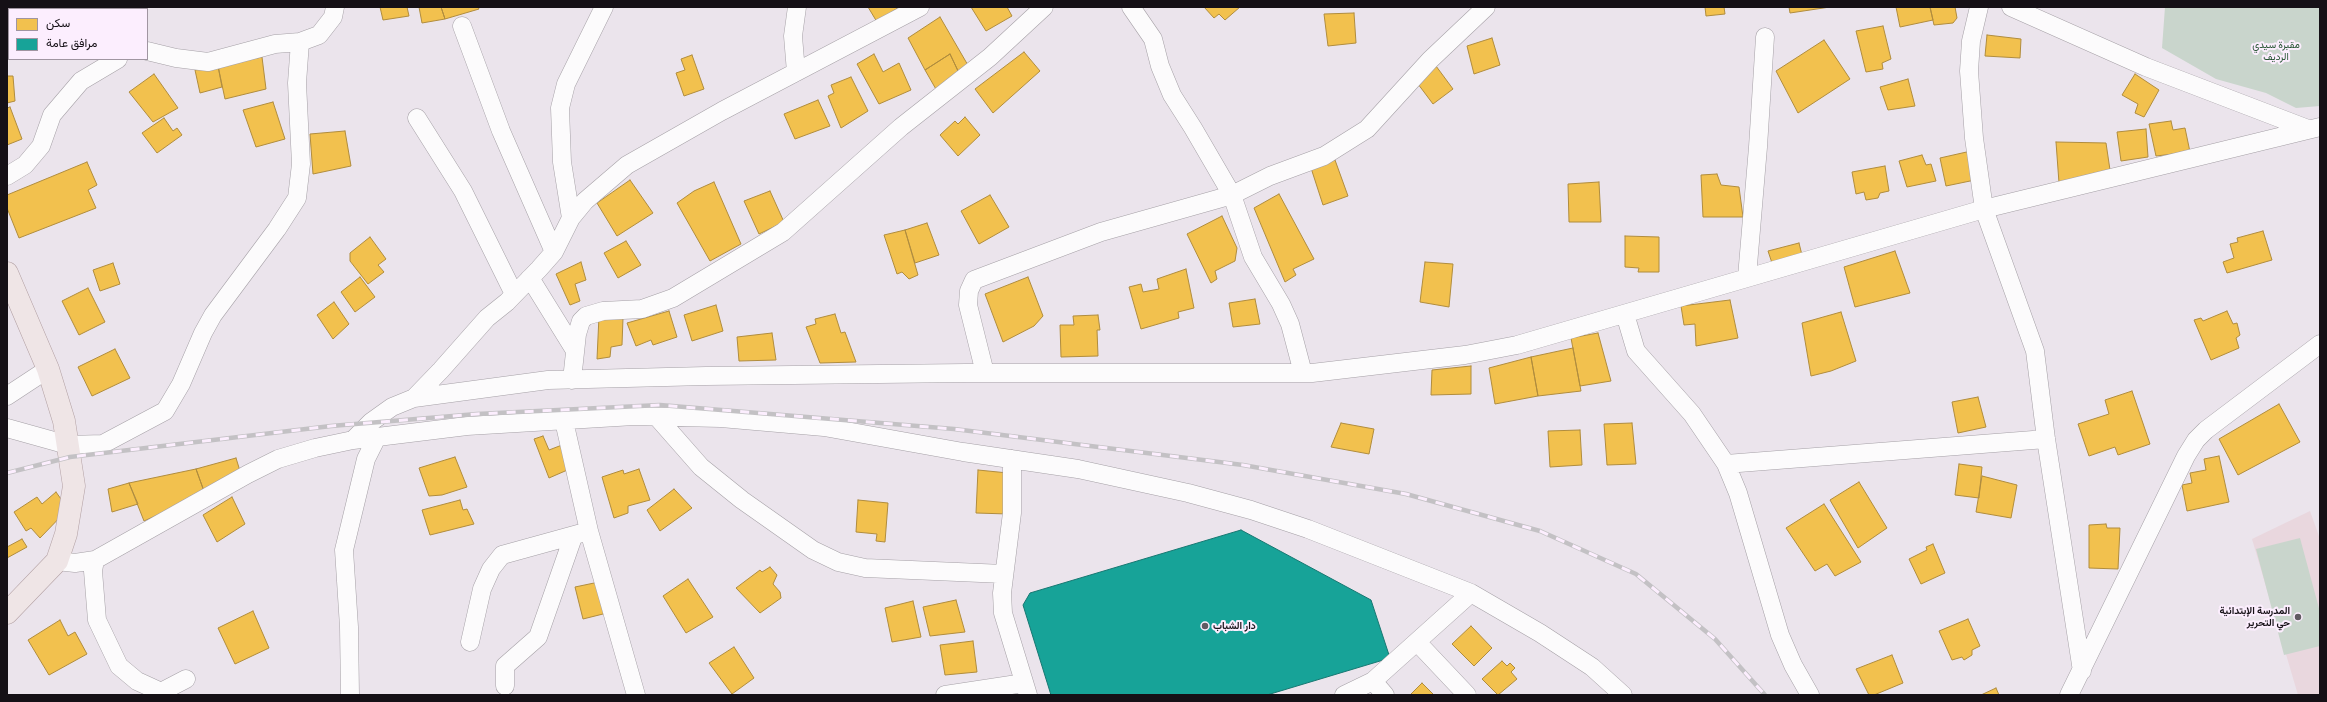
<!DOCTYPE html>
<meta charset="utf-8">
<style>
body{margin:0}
#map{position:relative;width:2327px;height:702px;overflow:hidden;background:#ebe4ec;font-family:"Roboto Condensed",Vazirmatn,sans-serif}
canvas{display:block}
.frame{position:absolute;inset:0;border:8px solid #151016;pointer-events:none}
.legend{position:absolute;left:8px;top:8px;width:140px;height:52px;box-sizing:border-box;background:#fceefe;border:1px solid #a095a1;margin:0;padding:5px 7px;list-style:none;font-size:12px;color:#151016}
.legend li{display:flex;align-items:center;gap:8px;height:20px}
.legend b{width:20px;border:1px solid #a095a1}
</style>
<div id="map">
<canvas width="2327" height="702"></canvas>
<div class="frame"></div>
<ul class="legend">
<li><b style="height:11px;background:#f2c14e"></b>سكن</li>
<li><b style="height:11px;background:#17a398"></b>مرافق عامة</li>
</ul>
</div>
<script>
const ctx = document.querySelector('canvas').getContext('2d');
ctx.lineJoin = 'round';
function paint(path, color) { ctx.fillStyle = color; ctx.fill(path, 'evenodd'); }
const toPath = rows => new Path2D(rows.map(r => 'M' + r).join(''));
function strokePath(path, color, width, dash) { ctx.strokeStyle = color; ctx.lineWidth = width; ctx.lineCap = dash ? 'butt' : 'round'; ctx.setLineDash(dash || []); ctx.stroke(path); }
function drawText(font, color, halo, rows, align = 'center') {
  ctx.font = font + ' "Roboto Condensed",Vazirmatn,sans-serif'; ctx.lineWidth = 4; ctx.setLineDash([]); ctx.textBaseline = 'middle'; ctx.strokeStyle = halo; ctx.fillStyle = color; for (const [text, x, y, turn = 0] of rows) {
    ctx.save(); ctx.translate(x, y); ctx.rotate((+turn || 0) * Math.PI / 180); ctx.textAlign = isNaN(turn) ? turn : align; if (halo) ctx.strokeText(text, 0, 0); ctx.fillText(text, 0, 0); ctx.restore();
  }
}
paint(toPath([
 [2310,511,2320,539,2320,695,2298,695,2252,539]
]), '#e9d7de');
paint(toPath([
 [2165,7,2320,7,2320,106,2296,108,2266,93,2216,79,2162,48],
 [2300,538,2320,612,2320,646,2284,655,2256,549]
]), '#c9d5cc');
const homes = toPath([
 [380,7,407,7,409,16,383,20,380,7],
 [419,7,441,7,445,19,422,23,419,7],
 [441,7,478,7,479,9,445,19,441,7],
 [868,7,899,7,877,22,868,7],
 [971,7,1007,7,1012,16,986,31,971,7],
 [1204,7,1240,7,1225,20,1219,14,1214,18,1204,7],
 [1705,7,1724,7,1725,14,1706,16,1705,7],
 [1789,7,1830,7,1790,13,1789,7],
 [1896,7,1930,7,1933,20,1900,27,1896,7],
 [1930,7,1955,7,1957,18,1953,23,1934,25,1930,7],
 [1354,13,1356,43,1328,46,1324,14,1354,13],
 [940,17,969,67,959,73,950,54,925,70,908,38,940,17],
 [1883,26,1891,59,1882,63,1883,69,1866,72,1856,31,1883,26],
 [1987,35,2021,39,2020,58,1985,56,1987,35],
 [1492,38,1500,65,1474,74,1467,46,1492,38],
 [1824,40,1850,79,1798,113,1776,71,1824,40],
 [1024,52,1040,71,993,113,975,89,1024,52],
 [874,54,883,72,899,63,911,90,879,104,857,64,874,54],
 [950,54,959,73,937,91,925,70,950,54],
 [692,55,704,89,684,96,676,73,685,70,681,59,692,55],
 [262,57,266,89,225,99,218,66,262,57],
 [218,66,222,87,200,93,195,70,218,66],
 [1436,66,1453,89,1433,104,1418,84,1436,66],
 [154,74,178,108,153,122,129,92,154,74],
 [2135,74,2159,90,2144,117,2135,113,2138,104,2122,95,2135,74],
 [7,76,13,76,15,101,7,103,7,76],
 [851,77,868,111,841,128,828,96,834,93,831,85,851,77],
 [1908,79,1915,106,1888,110,1880,87,1908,79],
 [818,100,830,126,795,139,784,114,818,100],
 [273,102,285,139,256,147,243,110,273,102],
 [10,107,22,139,7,145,7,108,10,107],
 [965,117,980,135,958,156,940,135,955,121,958,124,965,117],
 [164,118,173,131,177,128,182,135,157,153,142,133,164,118],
 [2171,121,2173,130,2185,128,2190,152,2156,156,2149,124,2171,121],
 [2146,129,2148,157,2121,161,2117,132,2146,129],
 [345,131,351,166,313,174,310,134,345,131],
 [2056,142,2106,143,2110,170,2059,183,2056,142],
 [1971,151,1975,180,1946,186,1940,158,1971,151],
 [1922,155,1926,165,1931,164,1936,181,1907,187,1899,161,1922,155],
 [1335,160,1348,196,1323,205,1311,168,1335,160],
 [87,162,97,185,88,190,96,208,19,238,7,208,7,195,87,162],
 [1885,166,1889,191,1880,193,1878,198,1866,200,1864,192,1856,194,1852,172,1885,166],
 [1717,174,1721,185,1739,187,1743,217,1703,217,1701,175,1717,174],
 [630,180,653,213,617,236,597,203,630,180],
 [714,182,741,244,710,261,677,203,694,191,714,182],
 [1599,182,1601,222,1569,222,1568,184,1599,182],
 [770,191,784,222,759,234,744,201,770,191],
 [1279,194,1314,259,1293,269,1296,275,1285,282,1254,208,1279,194],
 [990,195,1009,227,979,244,961,211,990,195],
 [1222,216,1237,248,1235,261,1215,271,1217,279,1211,283,1187,234,1222,216],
 [927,223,939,255,915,263,905,230,927,223],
 [905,230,918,275,909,279,902,272,897,274,884,235,905,230],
 [2263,231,2272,260,2227,273,2223,262,2234,258,2230,244,2238,242,2237,238,2263,231],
 [1625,236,1659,237,1659,272,1638,272,1639,268,1625,267,1625,236],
 [370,237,386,259,378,265,384,272,368,284,350,261,350,253,370,237],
 [626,241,641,265,618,278,604,253,626,241],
 [1799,243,1802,255,1772,263,1768,251,1799,243],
 [1895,251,1910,293,1855,307,1844,267,1895,251],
 [581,262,586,280,575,284,580,301,570,305,556,274,581,262],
 [1425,262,1453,264,1449,307,1420,302,1425,262],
 [113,263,120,284,100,291,93,270,113,263],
 [1186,269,1194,308,1178,312,1179,318,1141,329,1129,287,1141,284,1143,292,1159,289,1157,279,1186,269],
 [360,277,375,297,355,312,341,292,360,277],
 [1028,277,1043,316,1034,326,1003,342,985,294,1028,277],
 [88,288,105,322,79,335,62,301,88,288],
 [1255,299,1260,324,1233,327,1229,303,1255,299],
 [1730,300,1738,338,1696,346,1695,324,1684,325,1681,306,1730,300],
 [334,302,349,324,333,339,317,315,334,302],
 [716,305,723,331,692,341,684,315,716,305],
 [669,311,677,337,653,345,651,340,636,346,627,323,669,311],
 [2227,311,2233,324,2237,323,2240,335,2236,338,2239,348,2211,360,2194,320,2201,318,2203,321,2227,311],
 [1841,312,1856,361,1831,371,1811,376,1802,323,1841,312],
 [835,314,841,333,845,332,856,362,820,363,806,327,816,324,815,319,835,314],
 [1098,315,1100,330,1097,330,1098,356,1061,357,1060,325,1074,325,1073,316,1098,315],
 [599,316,623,318,622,345,611,347,610,357,597,359,599,316],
 [772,333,776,360,739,361,737,337,772,333],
 [1598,333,1611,381,1580,386,1571,338,1598,333],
 [1573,348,1581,391,1538,396,1531,357,1573,348],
 [115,349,130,378,92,396,78,367,115,349],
 [1531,357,1538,396,1495,404,1489,368,1531,357],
 [1471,366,1471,394,1431,395,1432,370,1471,366],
 [2132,391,2150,444,2118,455,2115,447,2089,456,2078,424,2109,414,2105,400,2132,391],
 [1978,397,1986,427,1958,433,1952,402,1978,397],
 [2279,404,2300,442,2238,475,2219,439,2279,404],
 [1341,423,1374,429,1369,454,1331,447,1341,423],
 [1632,423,1636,464,1607,465,1604,424,1632,423],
 [1580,430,1582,465,1550,467,1548,431,1580,430],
 [543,436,549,450,562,445,572,468,549,478,534,439,543,436],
 [2219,456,2229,502,2187,511,2182,485,2192,483,2190,473,2206,470,2204,459,2219,456],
 [455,457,467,487,442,495,429,496,419,468,455,457],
 [236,458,240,471,205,494,196,469,236,458],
 [1959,464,1982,467,1979,498,1955,495,1959,464],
 [196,469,205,494,144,521,129,483,196,469],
 [639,469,650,500,628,506,628,513,614,518,602,477,623,470,624,474,639,469],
 [978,470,1008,473,1008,514,976,513,978,470],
 [1982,476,2017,485,2011,518,1976,512,1982,476],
 [1859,482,1887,528,1858,548,1830,500,1859,482],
 [129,483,138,504,112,512,108,489,129,483],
 [674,489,692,508,660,531,647,510,674,489],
 [56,492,68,509,40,538,31,528,26,531,14,512,37,497,42,504,56,492],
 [232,497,245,524,217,542,203,515,232,497],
 [460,500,463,510,467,509,474,524,430,535,422,510,460,500],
 [858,500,888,503,885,542,876,541,877,534,856,532,858,500],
 [1824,504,1861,562,1835,576,1827,564,1815,571,1786,528,1824,504],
 [2106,524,2107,528,2120,528,2118,569,2089,568,2089,525,2106,524],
 [22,539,27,547,7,558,7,547,22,539],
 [1933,544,1945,573,1921,584,1909,559,1927,550,1926,547,1933,544],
 [770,567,777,575,773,584,780,592,781,598,760,613,736,588,760,570,762,572,770,567],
 [1252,577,1267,581,1279,589,1298,612,1303,640,1303,652,1296,666,1276,655,1266,668,1254,673,1242,675,1227,672,1215,666,1198,647,1194,626,1199,610,1206,599,1219,587,1235,579,1252,577],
 [688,579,713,617,686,633,663,596,688,579],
 [599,582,607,613,583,619,575,587,599,582],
 [956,600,965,632,930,636,923,607,956,600],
 [913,601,921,637,892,642,885,608,913,601],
 [253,611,269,648,235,664,218,628,253,611],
 [1968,619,1980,646,1972,650,1972,655,1964,660,1962,657,1952,660,1939,631,1968,619],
 [60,620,68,636,75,632,87,654,49,675,28,640,60,620],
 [1471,626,1492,648,1474,666,1452,644,1471,626],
 '1159 654a17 17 0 1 1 34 0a17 17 0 1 1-34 0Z',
 [973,641,977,672,945,675,940,645,973,641],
 [734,647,754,678,732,694,709,663,734,647],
 [1892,655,1903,683,1874,695,1869,695,1856,669,1892,655],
 [1502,661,1507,666,1510,663,1515,668,1511,672,1517,679,1498,695,1482,679,1502,661],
 [1422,683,1434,695,1410,695,1422,683],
 [1996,688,1999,695,1981,695,1996,688]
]);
paint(homes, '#f2c14e');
strokePath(homes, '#b08c3d', 1);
const public = toPath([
 [1241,530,1371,600,1390,658,1267,695,1051,695,1023,605,1030,593,1241,530]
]);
paint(public, '#17a398');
strokePath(public, '#167771', 1);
const minor = toPath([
 [1131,7,1153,39,1160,66,1172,95,1193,128,1232,195,1253,257,1281,304,1290,324,1303,373],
 [1979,7,1971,41,1969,71,1974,138,1984,209,2035,351,2046,439,2082,671],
 [2011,7,2146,67,2308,129],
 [462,26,501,131,554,252],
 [147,51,176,58,208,62,275,44,300,42,319,35,333,17,335,7],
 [796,72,793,36,797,7],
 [417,118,463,191,514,294],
 [7,176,25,165,41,146,52,115,81,81,118,59],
 [571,218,562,162,560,108,566,84,604,7],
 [1747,277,1758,147,1765,37],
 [530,278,574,349],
 [1625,314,1636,351,1692,414,1726,464,1738,493,1780,635,1793,665,1810,695],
 [985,373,968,305,969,291,974,280,1101,232,1232,195,1270,176,1324,156,1367,129,1430,60,1486,7],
 [572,380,577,334,581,321,586,316,603,311,642,309,673,298,783,232,901,127,990,57,1044,7],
 [7,396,48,369],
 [414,398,441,370,487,318,507,302,539,269,554,252,571,218,585,201,627,165,722,111,920,7],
 [657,417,701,467,742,500,813,550,838,562,865,568,1004,574],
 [564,421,589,531,636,695],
 [7,428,68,445,103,444,165,411,181,384,203,333,213,315,277,229,297,198,301,164,297,83,300,42],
 [353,440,371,422,392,407,414,398,548,380,706,376,966,373,1312,373,1465,355,1517,345,1984,209,2320,127],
 [1012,459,1012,513,1002,593,1003,613,1028,695],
 [1726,464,2046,439],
 [95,560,93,571,97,620,119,666,137,681,161,692,186,679],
 [57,561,75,563,95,560,248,474,278,459,315,448,353,440,467,426,634,416,721,418,824,427,963,452,1078,469,1188,493,1251,510,1308,529,1471,593,1540,633,1592,667,1623,695],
 [470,642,482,589,491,569,502,555,589,531],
 [1417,642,1467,695],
 [1373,681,1385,695],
 [505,686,505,666,538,637,573,537],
 [350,695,349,627,344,550,366,459,377,437],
 [945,695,1024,683],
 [1344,695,1373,681,1471,593],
 [2069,695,2186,456,2196,440,2206,430,2320,344]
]);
const major = toPath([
 [7,273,48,369,64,421,74,486,66,534,57,561,7,613]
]);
strokePath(minor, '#a5a0a6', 19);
strokePath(major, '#b2a0a3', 23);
strokePath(minor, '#fcfbfc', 18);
strokePath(major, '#efe5e6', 22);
const rail = toPath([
 [7,473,70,457,331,426,477,414,660,405,954,429,1243,465,1406,494,1540,531,1636,574,1715,639,1765,695]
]);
strokePath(rail, '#c3c1c4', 4.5);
strokePath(rail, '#fceefe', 3, [9]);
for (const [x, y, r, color] of [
 [2298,617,4,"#605a61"],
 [1205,626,4,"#605a61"]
]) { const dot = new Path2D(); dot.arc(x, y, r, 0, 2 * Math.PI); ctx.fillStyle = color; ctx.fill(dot); strokePath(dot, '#fceefe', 1.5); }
drawText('10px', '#255331', '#fceefe', [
 ["مقبرة سيدي",2276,45],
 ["الرديف",2276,57]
]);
drawText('bold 10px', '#151016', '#fceefe', [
 ["المدرسة الإبتدائية",2290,611],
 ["حي التحرير",2290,623],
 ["دار الشباب",1213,626,"left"]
], 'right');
</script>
